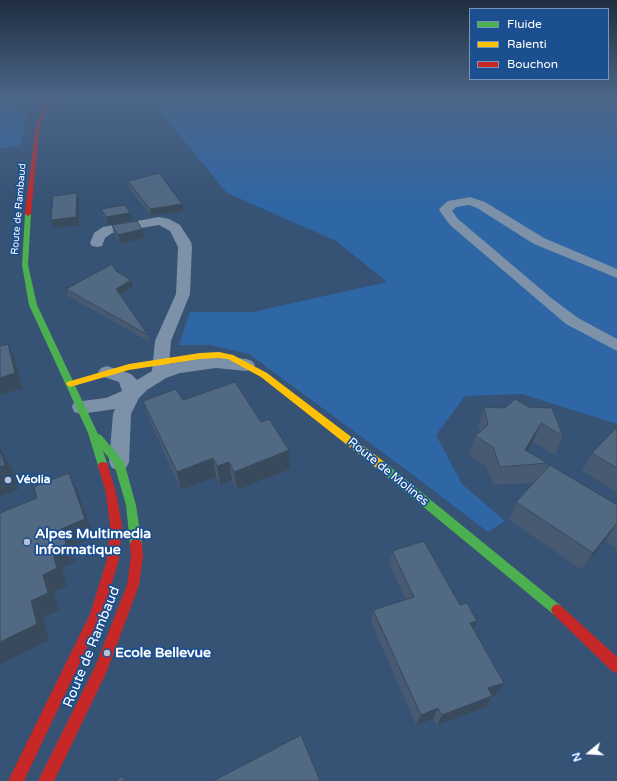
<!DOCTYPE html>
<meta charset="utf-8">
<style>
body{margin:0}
#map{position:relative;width:617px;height:781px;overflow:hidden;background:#365274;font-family:"Varela Round",sans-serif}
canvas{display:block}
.legend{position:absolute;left:469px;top:8px;width:140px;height:72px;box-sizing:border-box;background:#1b4f8f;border:1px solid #7695bc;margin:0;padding:5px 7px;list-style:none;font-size:12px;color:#fff}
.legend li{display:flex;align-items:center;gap:8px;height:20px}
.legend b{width:20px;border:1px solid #7695bc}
.north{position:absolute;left:569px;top:733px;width:40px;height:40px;-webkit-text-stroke:3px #1b4f8f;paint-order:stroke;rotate:252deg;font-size:11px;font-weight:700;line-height:16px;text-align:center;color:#fff}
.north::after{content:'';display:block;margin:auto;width:14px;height:18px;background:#fff;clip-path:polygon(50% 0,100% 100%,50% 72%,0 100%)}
</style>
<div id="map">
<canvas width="617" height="781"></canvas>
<ul class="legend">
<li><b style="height:5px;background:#4caf50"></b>Fluide</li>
<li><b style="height:5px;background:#ffc107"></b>Ralenti</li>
<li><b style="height:5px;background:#c62828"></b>Bouchon</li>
</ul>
<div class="north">N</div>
</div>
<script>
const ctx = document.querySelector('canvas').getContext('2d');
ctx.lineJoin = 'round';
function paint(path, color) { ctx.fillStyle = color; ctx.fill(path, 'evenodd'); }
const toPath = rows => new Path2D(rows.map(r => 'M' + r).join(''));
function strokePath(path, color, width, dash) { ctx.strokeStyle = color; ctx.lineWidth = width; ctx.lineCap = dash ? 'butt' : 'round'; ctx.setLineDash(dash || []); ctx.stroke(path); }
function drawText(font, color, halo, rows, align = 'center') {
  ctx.font = font + ' "Varela Round",sans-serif'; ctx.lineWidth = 3.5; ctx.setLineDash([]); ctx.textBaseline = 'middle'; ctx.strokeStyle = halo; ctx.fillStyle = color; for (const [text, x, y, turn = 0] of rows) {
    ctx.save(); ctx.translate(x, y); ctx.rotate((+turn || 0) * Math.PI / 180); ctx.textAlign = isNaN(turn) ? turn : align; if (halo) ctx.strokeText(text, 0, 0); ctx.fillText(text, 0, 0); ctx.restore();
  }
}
paint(toPath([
 [151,97,617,97,617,424,522,394,465,396,436,435,462,484,505,521,488,532,401,466,249,354,210,345,179,345,190,312,253,312,387,282,336,241,227,193,167,120],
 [11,105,27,111,21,145,0,149,0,107]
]), '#2f66a5');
paint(toPath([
 [470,197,485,202,544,238,617,269,617,278,534,244,477,208,469,205,456,207,452,211,458,219,550,297,578,318,617,339,617,351,566,324,450,225,439,210,441,207,448,201,470,197],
 [159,217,169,219,180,225,191,242,192,247,190,294,171,341,169,364,216,356,246,359,252,361,255,365,252,369,246,371,216,368,180,373,166,378,147,390,139,398,131,414,129,462,126,468,119,470,112,468,109,462,113,414,115,409,81,414,74,412,72,407,74,402,106,398,122,391,119,382,101,376,98,372,101,368,107,366,131,374,137,380,152,371,155,341,176,294,178,247,170,231,159,225,112,233,105,238,102,246,97,247,92,246,90,243,94,233,103,227,159,217]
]), '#7d92a8');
paint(toPath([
 [28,212,31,214,28,265,37,305,98,434,101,435,124,462,136,505,142,544,140,548,136,549,132,548,130,544,126,505,114,464,103,451,108,466,107,469,103,470,99,469,88,433,29,305,22,265,25,214,28,212],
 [379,460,383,461,561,606,563,610,561,614,557,616,553,614,375,467,374,464,375,461,379,460]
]), '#4caf50');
paint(toPath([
 [219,352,233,355,267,373,383,461,384,464,383,467,379,468,375,467,261,377,228,359,219,358,200,359,129,370,70,387,66,384,67,382,129,364,200,353,219,352]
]), '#ffc107');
paint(toPath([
 [49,97,53,97,42,120,39,132,31,214,28,216,25,214,35,132,38,120,49,97],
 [103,462,107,463,108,466,116,493,122,525,119,559,102,616,24,781,8,781,90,614,107,559,110,525,106,493,98,466,99,463,103,462],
 [136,539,140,540,142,544,143,556,139,585,107,671,54,781,38,781,95,667,127,585,131,556,130,544,132,540,136,539],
 [557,604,561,606,617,657,617,673,612,671,553,614,551,610,553,606,557,604]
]), '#c62828');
paint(toPath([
 [128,181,182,204,183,211,151,216,129,188],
 [101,209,132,220,108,225,104,217],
 [112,225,142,229,144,238,121,244,114,234],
 [116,271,133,287,120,295,148,335,150,342,68,296,66,289],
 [515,399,563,436,555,455,533,442,528,451,548,463,545,471,617,505,617,549,605,541,582,570,509,520,516,502,534,483,493,485,486,466,469,455,475,436,480,432,478,426,484,407,505,408],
 [183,400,290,469,237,490,232,480,220,485,216,477,181,490,149,419,143,401],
 [617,427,617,492,582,471,592,453],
 [392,551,474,629,497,694,492,695,492,696,486,707,437,725,433,719,416,725,371,622,373,610,406,600,389,564]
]), '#475a72');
paint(toPath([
 [77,193,79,201,79,225,54,228,51,220],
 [182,204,183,211,151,216,150,209],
 [130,213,132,220,108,225,106,217],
 [142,229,144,238,121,244,118,235],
 [131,280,133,287,118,296,116,289],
 [8,344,15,359,22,388,0,395,0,378],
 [541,423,533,442,519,465,525,450],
 [0,448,11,467,19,489,0,496],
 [289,450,290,469,237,490,234,472],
 [213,458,216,477,181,490,177,472],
 [229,462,232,480,220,485,217,466],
 [69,473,78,492,94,537,71,547,75,562,62,568,67,586,54,592,59,610,43,618,49,640,0,664,0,642,31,601,43,575,52,551,61,529],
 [616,524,605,541,582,570,593,553],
 [477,621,472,633,470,623],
 [504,683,497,694,482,699,488,688],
 [492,696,486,707,437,725,442,715],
 [438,708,433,719,416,725,421,715]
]), '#394a5c');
const building = toPath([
 [159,173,182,204,150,209,128,181,159,173],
 [77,193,76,217,51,220,53,196,77,193],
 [125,205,130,213,106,217,101,209,125,205],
 [137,221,142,229,118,235,112,225,137,221],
 [112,264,116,271,131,280,116,289,148,335,66,289,112,264],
 [8,344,15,373,0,378,0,346,8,344],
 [235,382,261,422,269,419,289,450,234,472,229,462,217,466,213,458,177,472,143,401,176,389,183,400,235,382],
 [515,399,529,407,552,408,563,436,541,423,525,450,548,463,500,467,493,447,475,436,488,425,484,407,505,408,515,399],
 [617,427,617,468,592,453,617,427],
 [0,451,5,465,0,467,0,451],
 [550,465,617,505,617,525,616,524,593,553,516,502,550,465],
 [69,473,85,519,61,529,66,544,52,551,57,568,43,575,48,593,31,601,37,624,0,642,0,513,37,498,34,487,69,473],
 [424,541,460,605,467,603,477,621,470,623,504,683,488,688,492,696,442,715,438,708,421,715,373,610,414,597,392,551,424,541],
 [301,735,320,781,213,781,301,735],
 [122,776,125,781,116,781,122,776]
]);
paint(building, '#526984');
strokePath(building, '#394a5c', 1);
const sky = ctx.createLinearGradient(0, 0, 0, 206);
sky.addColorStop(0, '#1e2d40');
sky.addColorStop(0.47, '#4c6688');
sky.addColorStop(1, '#4c668800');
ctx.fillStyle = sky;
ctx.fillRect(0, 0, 617, 206);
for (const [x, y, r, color] of [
 [8,480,4,"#b9c2ce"],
 [27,542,4,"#b9c2ce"],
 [107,653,4,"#b9c2ce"]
]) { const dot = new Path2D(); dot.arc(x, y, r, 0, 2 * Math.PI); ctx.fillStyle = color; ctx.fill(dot); strokePath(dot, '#1b4f8f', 1.5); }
drawText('10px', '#fff', '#1b4f8f', [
 ["Route de Rambaud",19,209,-85]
]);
drawText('12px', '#fff', '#1b4f8f', [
 ["Route de Molines",388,472,39]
]);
drawText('bold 12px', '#fff', '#1b4f8f', [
 ["Véolia",16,480]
], 'left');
drawText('bold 14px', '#fff', '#1b4f8f', [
 ["Alpes Multimedia",35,534],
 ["Informatique",35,550],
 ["Ecole Bellevue",115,653]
], 'left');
drawText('14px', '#fff', '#1b4f8f', [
 ["Route de Rambaud",92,647,-68]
]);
</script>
